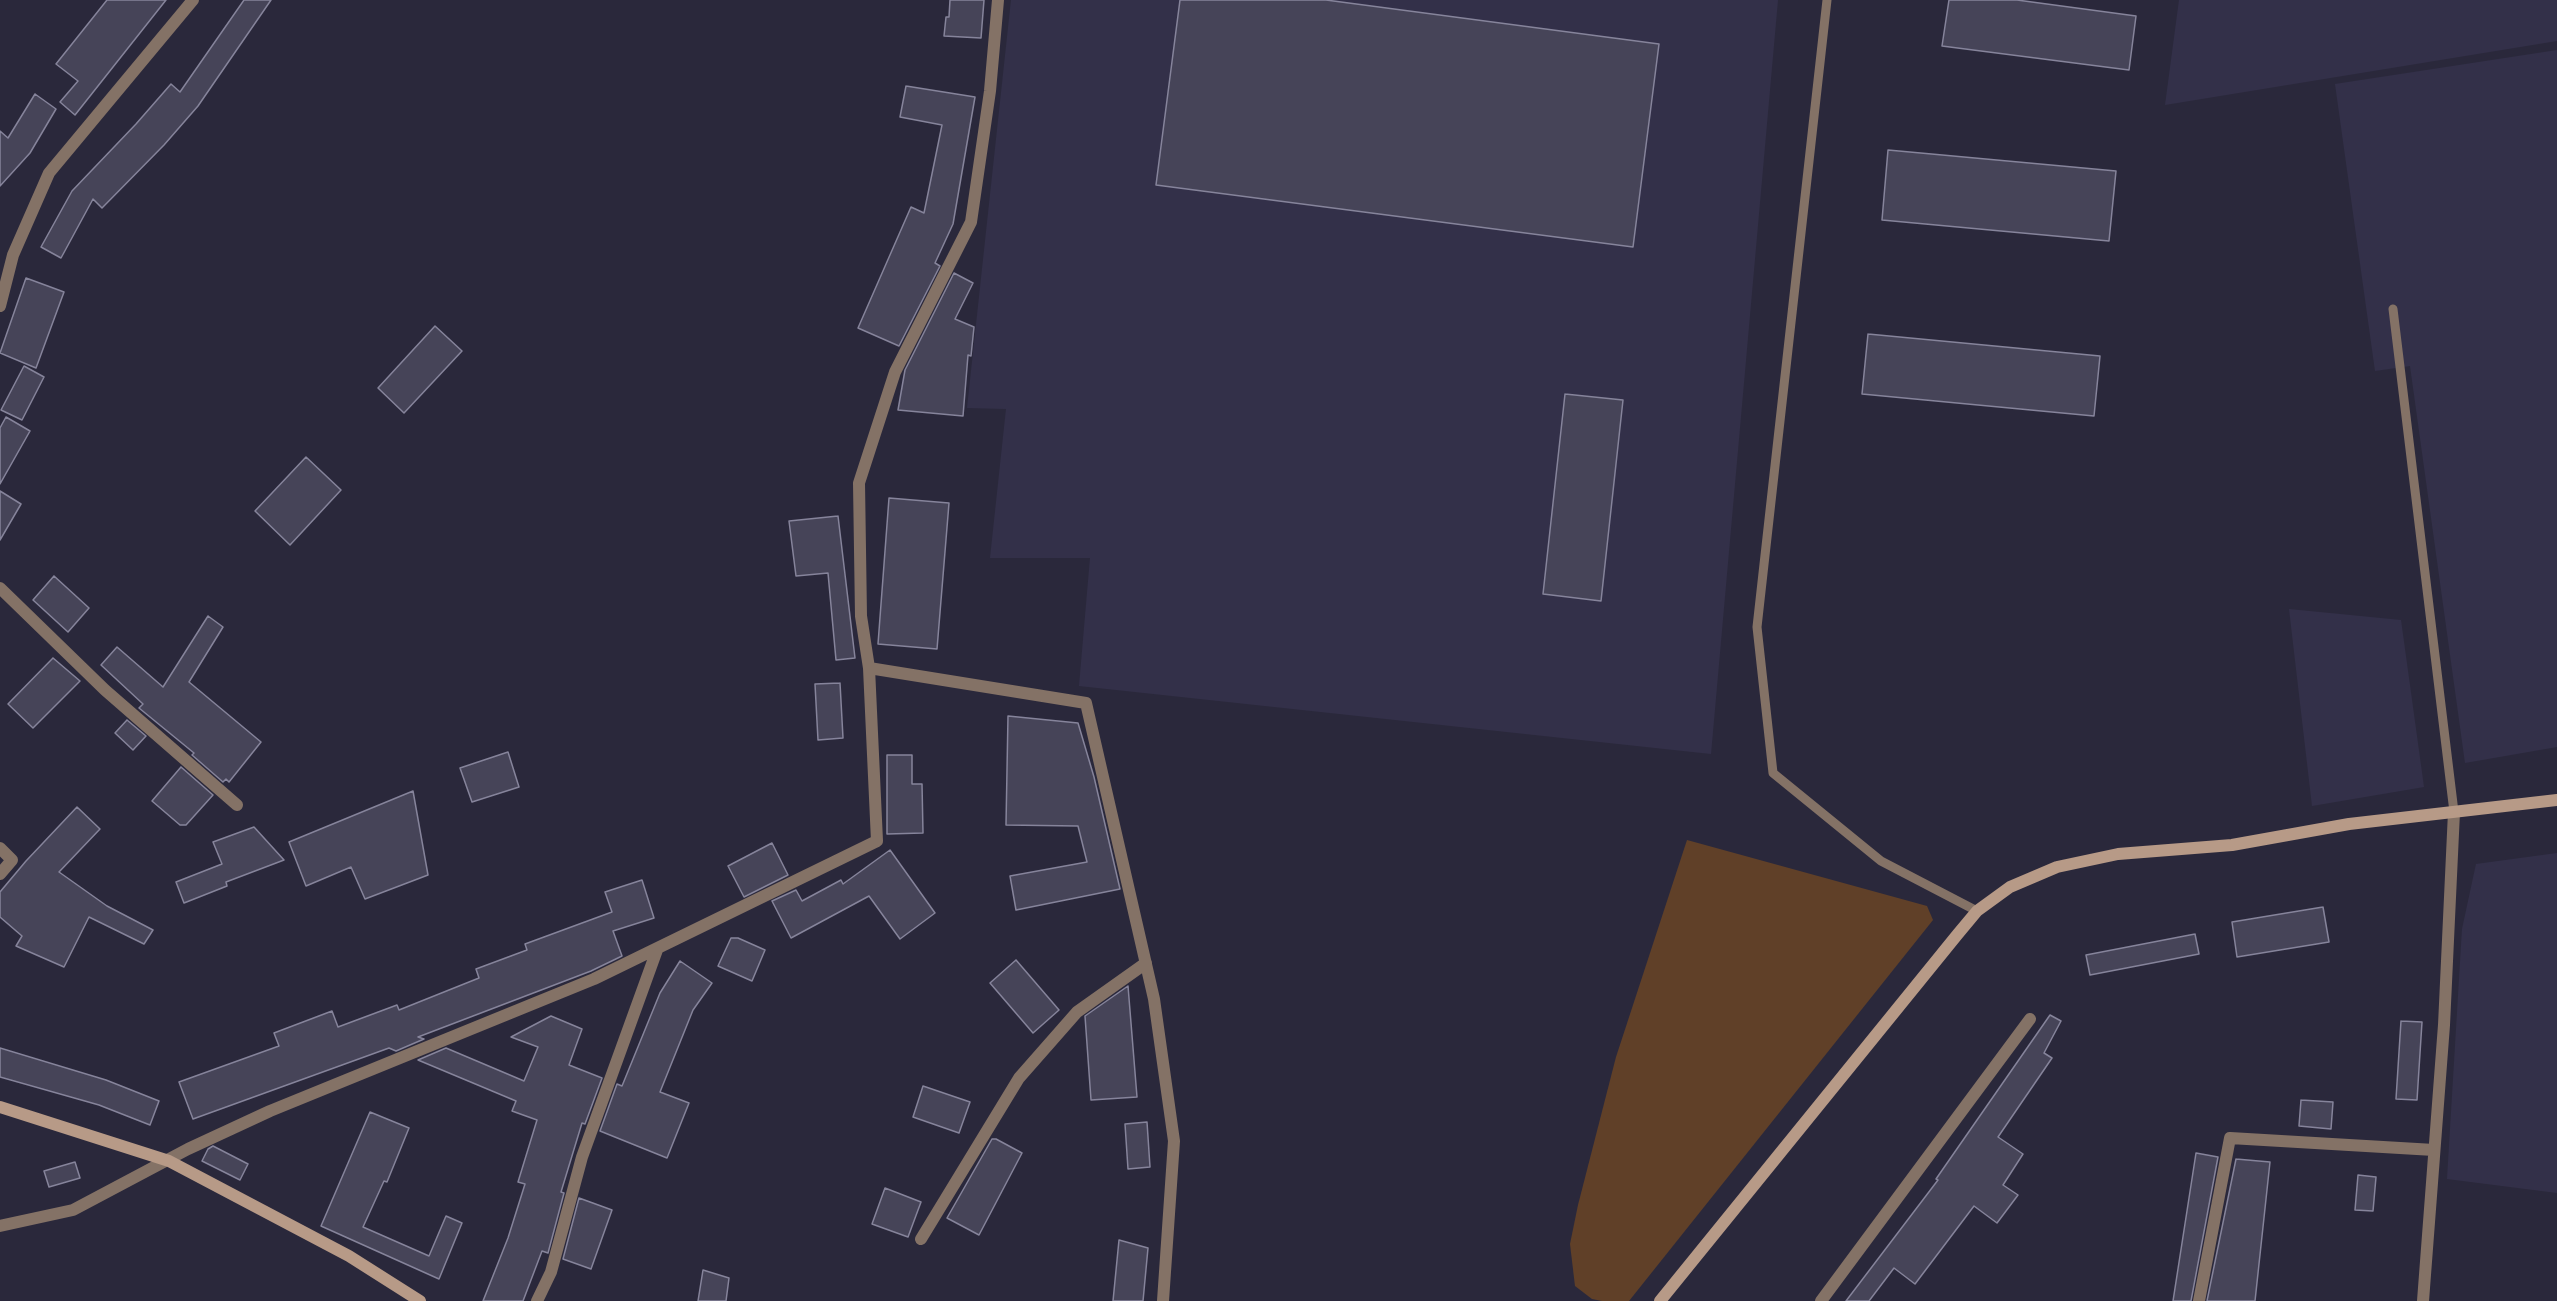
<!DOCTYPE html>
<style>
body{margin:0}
canvas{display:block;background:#2a283b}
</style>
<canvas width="2557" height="1301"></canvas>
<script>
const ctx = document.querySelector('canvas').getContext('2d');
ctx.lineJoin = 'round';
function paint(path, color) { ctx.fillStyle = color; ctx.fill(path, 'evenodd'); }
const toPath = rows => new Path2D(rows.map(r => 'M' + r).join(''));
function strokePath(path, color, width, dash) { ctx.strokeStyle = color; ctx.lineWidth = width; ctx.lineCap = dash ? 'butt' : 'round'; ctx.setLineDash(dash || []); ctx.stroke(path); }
paint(toPath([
 [1011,0,1778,0,1711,754,1079,686,1090,558,990,558,1006,409,967,408],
 [2179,0,2557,0,2557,41,2165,105],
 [2557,50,2557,747,2465,763,2410,366,2375,371,2335,84],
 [2289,609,2401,620,2424,787,2312,806],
 [2557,853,2557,1193,2447,1179,2462,929,2476,864]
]), '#333049');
paint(toPath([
 [1687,840,1927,906,1933,920,1629,1301,1602,1301,1592,1299,1575,1286,1570,1244,1578,1205,1616,1057]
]), '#604028');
const building = toPath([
 [107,0,166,0,75,115,60,102,78,81,56,64,107,0],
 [244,0,271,0,198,106,164,145,102,208,93,199,61,258,41,247,72,191,136,124,171,84,180,92,244,0],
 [950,0,984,0,981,38,944,36,946,17,949,17,950,0],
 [1180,0,1326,0,1659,44,1633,247,1156,185,1180,0],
 [1949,0,2017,0,2136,16,2129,70,1942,46,1949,0],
 [906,86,975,97,953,224,935,263,940,266,899,346,858,328,911,207,924,213,942,125,900,117,906,86],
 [35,94,56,109,30,153,0,186,0,131,8,138,35,94],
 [1888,150,2116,171,2109,241,1882,220,1888,150],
 [954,273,973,283,955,319,974,327,971,356,968,355,963,416,898,410,905,370,954,273],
 [26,278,64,292,36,368,0,353,26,278],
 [435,326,462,351,404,413,378,388,435,326],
 [1868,334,2100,356,2094,416,1862,394,1868,334],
 [24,366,44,377,22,420,1,410,24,366],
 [1565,394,1623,400,1601,601,1543,594,1565,394],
 [6,417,30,431,0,484,0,428,6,417],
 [306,457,341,490,290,545,255,511,306,457],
 [0,491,21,504,0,540,0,491],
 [889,498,949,503,937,649,878,644,889,498],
 [838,516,855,658,836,660,828,573,796,576,789,521,838,516],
 [54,576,89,608,68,632,33,600,54,576],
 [208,616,223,627,189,682,261,742,229,782,226,779,223,782,192,755,194,753,139,708,143,704,101,665,117,647,163,687,208,616],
 [53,658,80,681,33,728,8,704,53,658],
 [840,683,843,738,818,740,815,684,840,683],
 [1008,716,1078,723,1094,777,1120,889,1016,910,1010,876,1087,862,1078,826,1006,825,1008,716],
 [127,720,146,736,133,750,115,733,127,720],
 [508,752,519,787,472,802,460,768,508,752],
 [887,755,912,755,912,784,922,784,923,833,887,834,887,755],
 [181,767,213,795,186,825,180,825,152,801,181,767],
 [413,791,428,875,365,899,351,867,306,886,289,842,413,791],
 [77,807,100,829,59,872,107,906,153,930,144,944,89,917,64,967,16,946,22,936,0,917,0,892,26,861,77,807],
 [254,827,284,860,226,882,227,886,184,903,176,882,222,864,213,842,254,827],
 [772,843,788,875,744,897,728,866,772,843],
 [890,850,935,913,900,939,869,896,791,938,772,901,796,890,802,901,841,880,843,884,890,850],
 [642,880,654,918,613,931,622,956,591,971,418,1037,424,1039,396,1051,389,1048,193,1119,179,1082,279,1046,274,1033,332,1011,338,1027,397,1005,399,1010,479,978,476,969,527,950,525,944,612,912,605,892,642,880],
 [2323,907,2329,942,2237,957,2232,922,2323,907],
 [2195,934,2199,954,2090,975,2086,955,2195,934],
 [731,938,738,938,765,950,752,981,718,966,731,938],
 [1016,960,1059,1010,1033,1033,990,983,1016,960],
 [680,961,712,983,693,1010,660,1092,689,1103,667,1158,600,1131,617,1084,622,1086,660,993,680,961],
 [1128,986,1137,1097,1091,1100,1085,1016,1128,986],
 [2050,1015,2061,1021,2044,1053,2052,1058,1998,1137,2023,1154,2003,1185,2018,1195,1997,1223,1974,1206,1915,1284,1894,1268,1869,1301,1846,1301,1938,1180,1936,1179,2050,1015],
 [551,1016,582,1029,569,1065,602,1078,585,1124,582,1123,561,1192,564,1193,548,1253,542,1251,523,1301,483,1301,508,1238,525,1184,518,1182,537,1120,512,1111,516,1101,418,1060,446,1048,524,1081,538,1047,511,1037,551,1016],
 [2401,1021,2422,1022,2417,1100,2396,1099,2401,1021],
 [0,1048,106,1080,159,1101,150,1125,99,1105,0,1077,0,1048],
 [923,1086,970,1102,959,1133,913,1117,923,1086],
 [2301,1100,2333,1102,2331,1129,2299,1126,2301,1100],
 [370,1112,409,1128,387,1182,384,1181,363,1227,429,1256,446,1216,462,1223,439,1279,321,1226,370,1112],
 [1147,1122,1150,1167,1128,1169,1125,1124,1147,1122],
 [992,1139,996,1139,1022,1153,979,1235,947,1218,992,1139],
 [213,1146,248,1164,240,1180,202,1161,208,1149,213,1146],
 [2196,1153,2218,1157,2191,1301,2173,1301,2196,1153],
 [2236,1159,2270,1162,2255,1301,2207,1301,2236,1159],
 [75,1162,80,1178,49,1187,44,1171,75,1162],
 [2358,1175,2376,1177,2373,1211,2355,1210,2358,1175],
 [885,1188,921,1202,908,1237,872,1224,885,1188],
 [579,1198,612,1210,591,1269,563,1259,579,1198],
 [1119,1240,1148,1248,1143,1301,1113,1301,1119,1240],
 [703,1270,729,1278,726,1301,698,1301,703,1270]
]);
paint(building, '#464458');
strokePath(building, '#86849b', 1.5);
strokePath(toPath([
 [1827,0,1757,627,1773,773,1881,861,1977,911],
 [2393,309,2454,812]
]), '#847266', 9);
strokePath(toPath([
 [0,306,13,255,49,173,193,0],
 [0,588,105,690,237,805],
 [869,668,1086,703,1154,999,1174,1141,1163,1301],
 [0,848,12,860,0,874],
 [0,1226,73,1210,188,1149,270,1111,594,979,877,841,869,668,861,616,859,483,895,372,971,222,990,91,998,0],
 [921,1239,1019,1078,1077,1012,1146,963],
 [537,1301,551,1272,582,1157,657,950],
 [1821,1301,2030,1019],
 [2199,1301,2230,1138,2434,1150],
 [2423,1301,2444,1025,2454,812]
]), '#847266', 12);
strokePath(toPath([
 [0,1107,169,1161,349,1256,420,1301],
 [1660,1301,1957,935,1977,911,2010,887,2057,867,2118,854,2232,845,2349,824,2557,800]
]), '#b79a87', 12);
</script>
